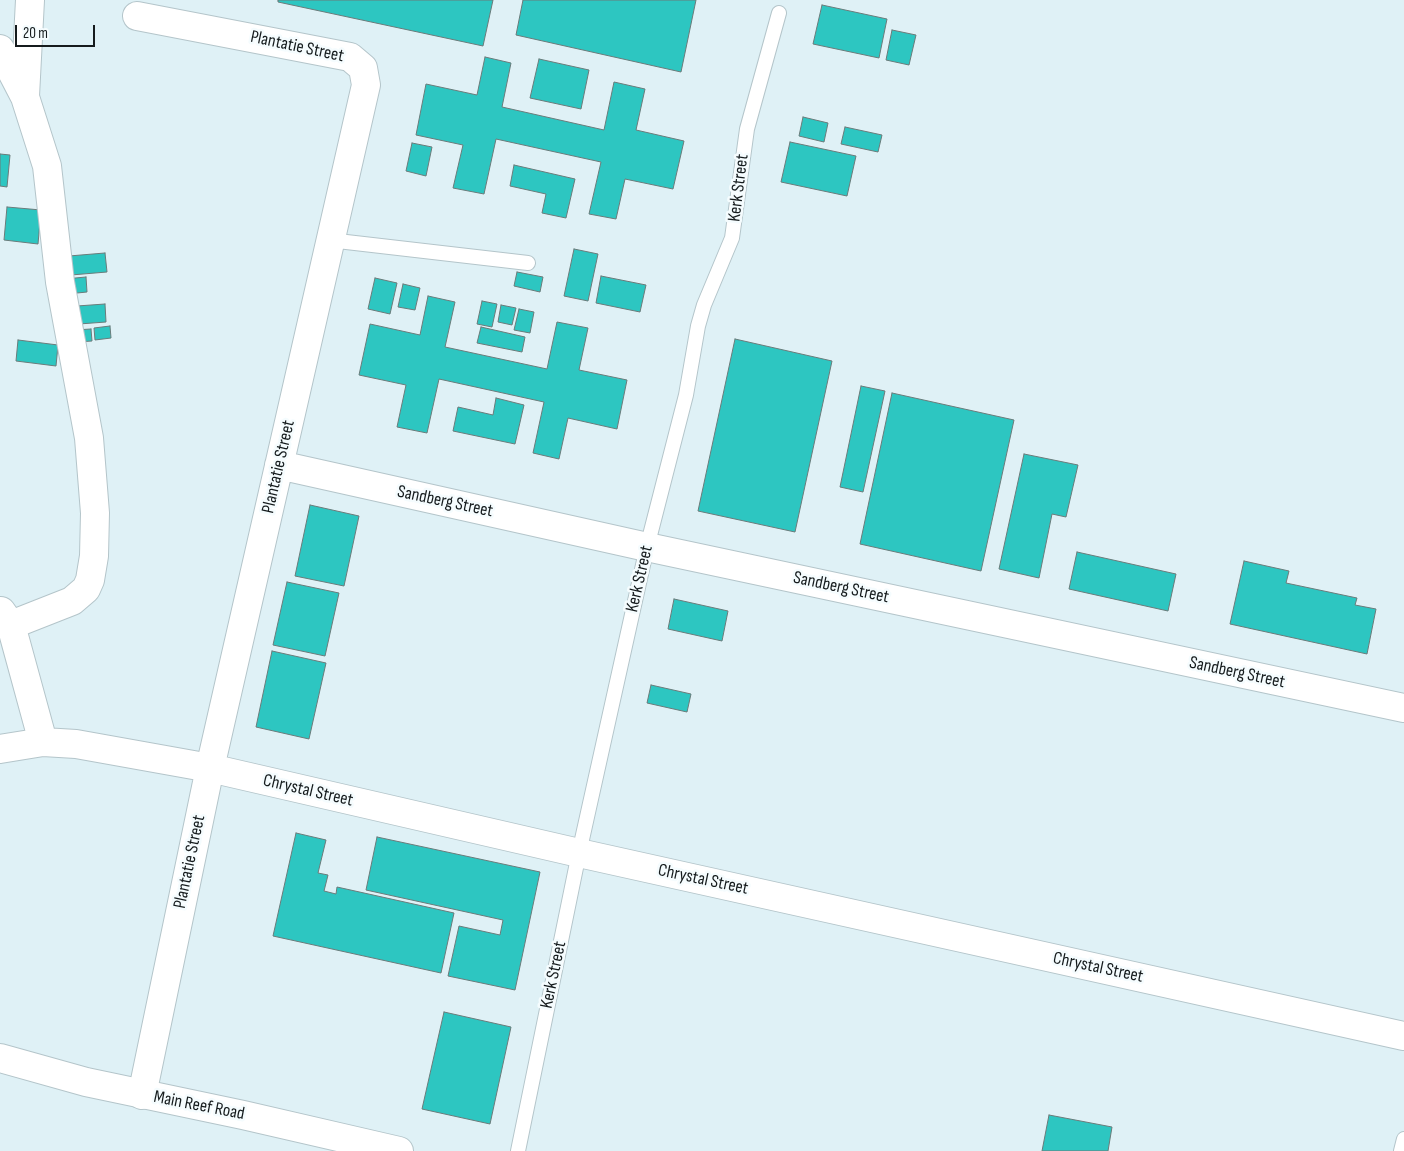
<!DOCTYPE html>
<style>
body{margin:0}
#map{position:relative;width:1404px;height:1151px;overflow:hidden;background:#dff1f6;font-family:"Sofia Sans Condensed",sans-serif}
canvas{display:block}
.scale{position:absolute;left:15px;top:25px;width:80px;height:22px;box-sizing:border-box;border:2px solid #151b1d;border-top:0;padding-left:6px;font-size:15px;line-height:18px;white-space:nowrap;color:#151b1d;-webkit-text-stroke:4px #f5fcfe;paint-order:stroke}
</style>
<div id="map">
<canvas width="1404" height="1151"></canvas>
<div class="scale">20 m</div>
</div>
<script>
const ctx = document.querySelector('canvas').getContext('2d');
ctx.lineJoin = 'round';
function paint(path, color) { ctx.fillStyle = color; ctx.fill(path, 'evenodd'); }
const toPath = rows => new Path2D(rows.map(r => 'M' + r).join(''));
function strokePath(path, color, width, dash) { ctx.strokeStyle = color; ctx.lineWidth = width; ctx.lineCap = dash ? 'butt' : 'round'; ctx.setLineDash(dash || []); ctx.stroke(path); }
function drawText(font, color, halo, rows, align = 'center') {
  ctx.font = font + ' "Sofia Sans Condensed",sans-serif'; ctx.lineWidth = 5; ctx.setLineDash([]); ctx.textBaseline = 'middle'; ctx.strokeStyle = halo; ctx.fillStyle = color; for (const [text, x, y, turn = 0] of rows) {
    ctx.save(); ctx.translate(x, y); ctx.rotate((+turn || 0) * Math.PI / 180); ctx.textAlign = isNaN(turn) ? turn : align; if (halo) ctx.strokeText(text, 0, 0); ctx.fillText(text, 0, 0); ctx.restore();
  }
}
const building = toPath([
 [278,0,493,0,483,46,278,2,278,0],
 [523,0,696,0,681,72,516,35,523,0],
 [822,5,887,19,879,58,813,44,822,5],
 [892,30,916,35,909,65,886,60,892,30],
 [485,57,511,63,502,107,604,130,614,82,645,89,636,130,684,141,673,189,625,179,616,219,589,214,601,162,496,139,484,194,453,188,463,145,416,135,426,84,477,95,485,57],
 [539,59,589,70,581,109,530,98,539,59],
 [803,117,828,123,824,142,799,136,803,117],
 [845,127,882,135,878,152,841,144,845,127],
 [790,142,856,156,847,196,781,182,790,142],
 [412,143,432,147,426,176,406,171,412,143],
 [0,154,10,155,7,187,0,186,0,154],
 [514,165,575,179,566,218,542,213,546,194,510,186,514,165],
 [7,207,41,210,38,244,4,240,7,207],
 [574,249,598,254,588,301,564,296,574,249],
 [105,253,107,272,71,275,69,256,105,253],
 [517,272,543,277,540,292,514,286,517,272],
 [601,276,646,285,640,312,596,303,601,276],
 [86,277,87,292,67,294,65,279,86,277],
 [375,278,397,283,390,314,368,309,375,278],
 [403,284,420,288,415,310,398,307,403,284],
 [428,296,455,302,445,347,547,369,557,322,588,328,579,370,627,380,617,429,568,418,559,459,533,453,544,402,439,379,427,433,397,427,406,385,359,375,370,324,420,335,428,296],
 [482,301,497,304,492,327,477,324,482,301],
 [105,304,106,322,79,324,77,306,105,304],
 [501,305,516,308,512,325,498,322,501,305],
 [519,309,534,312,530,333,514,330,519,309],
 [110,326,111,338,95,340,94,328,110,326],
 [481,327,525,337,522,352,477,343,481,327],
 [91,329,92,341,77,342,75,330,91,329],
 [735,339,832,361,795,532,698,511,735,339],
 [18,340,58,345,56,366,16,361,18,340],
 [861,386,885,391,863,492,840,487,861,386],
 [892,393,1014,420,981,571,860,544,892,393],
 [496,398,524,405,515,444,453,431,458,407,493,415,496,398],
 [1024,454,1078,465,1066,517,1052,514,1039,578,999,569,1024,454],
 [310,505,359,516,344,586,295,576,310,505],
 [1077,552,1176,574,1168,611,1069,589,1077,552],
 [1244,561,1289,571,1286,583,1357,598,1355,605,1376,609,1367,654,1230,624,1244,561],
 [287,582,339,593,325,656,273,645,287,582],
 [674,599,728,611,722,641,668,629,674,599],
 [272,651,326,663,309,739,256,727,272,651],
 [651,685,691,694,687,712,647,703,651,685],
 [296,833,326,840,318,873,328,875,324,891,336,894,337,887,454,913,441,973,273,936,296,833],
 [377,837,540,872,515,990,448,976,459,926,500,935,503,920,366,890,377,837],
 [444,1012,511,1027,490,1124,422,1109,444,1012],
 [1049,1115,1112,1127,1108,1151,1042,1151,1049,1115]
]);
paint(building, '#2dc6c1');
strokePath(building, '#6a7b7a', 1);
const lane = toPath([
 [329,240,528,263],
 [518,1151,579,853,647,547,686,395,698,326,704,305,732,238,747,129,779,13],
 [1401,1151,1404,1139]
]);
const street = toPath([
 [137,16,350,57,363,68,366,85,210,768,142,1095],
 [0,49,25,97,47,166,60,282,89,438,95,513,94,556,90,580,86,589,72,601,11,625],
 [25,96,30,0],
 [279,465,647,547,1404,708],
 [1,611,11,625,43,742],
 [0,749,43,742,76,744,210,768,579,853,1404,1036]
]);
const primary = toPath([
 [0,1058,86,1082,243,1115,399,1151]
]);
strokePath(lane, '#b4c5ca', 16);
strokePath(street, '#b4c5ca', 30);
strokePath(primary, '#b4c5ca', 30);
strokePath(lane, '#fff', 14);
strokePath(street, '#fff', 28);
strokePath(primary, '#fff', 28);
drawText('18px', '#151b1d', '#f5fcfe', [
 ["Plantatie Street",297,47,12],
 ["Kerk Street",739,188,-83],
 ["Plantatie Street",279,467,-77],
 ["Sandberg Street",445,502,12],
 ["Kerk Street",640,579,-77],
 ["Sandberg Street",841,588,12],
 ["Sandberg Street",1237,673,12],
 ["Chrystal Street",308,791,13],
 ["Plantatie Street",190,862,-78],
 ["Chrystal Street",703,880,12],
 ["Chrystal Street",1098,968,12],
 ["Kerk Street",554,975,-78],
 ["Main Reef Road",199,1106,11]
]);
</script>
